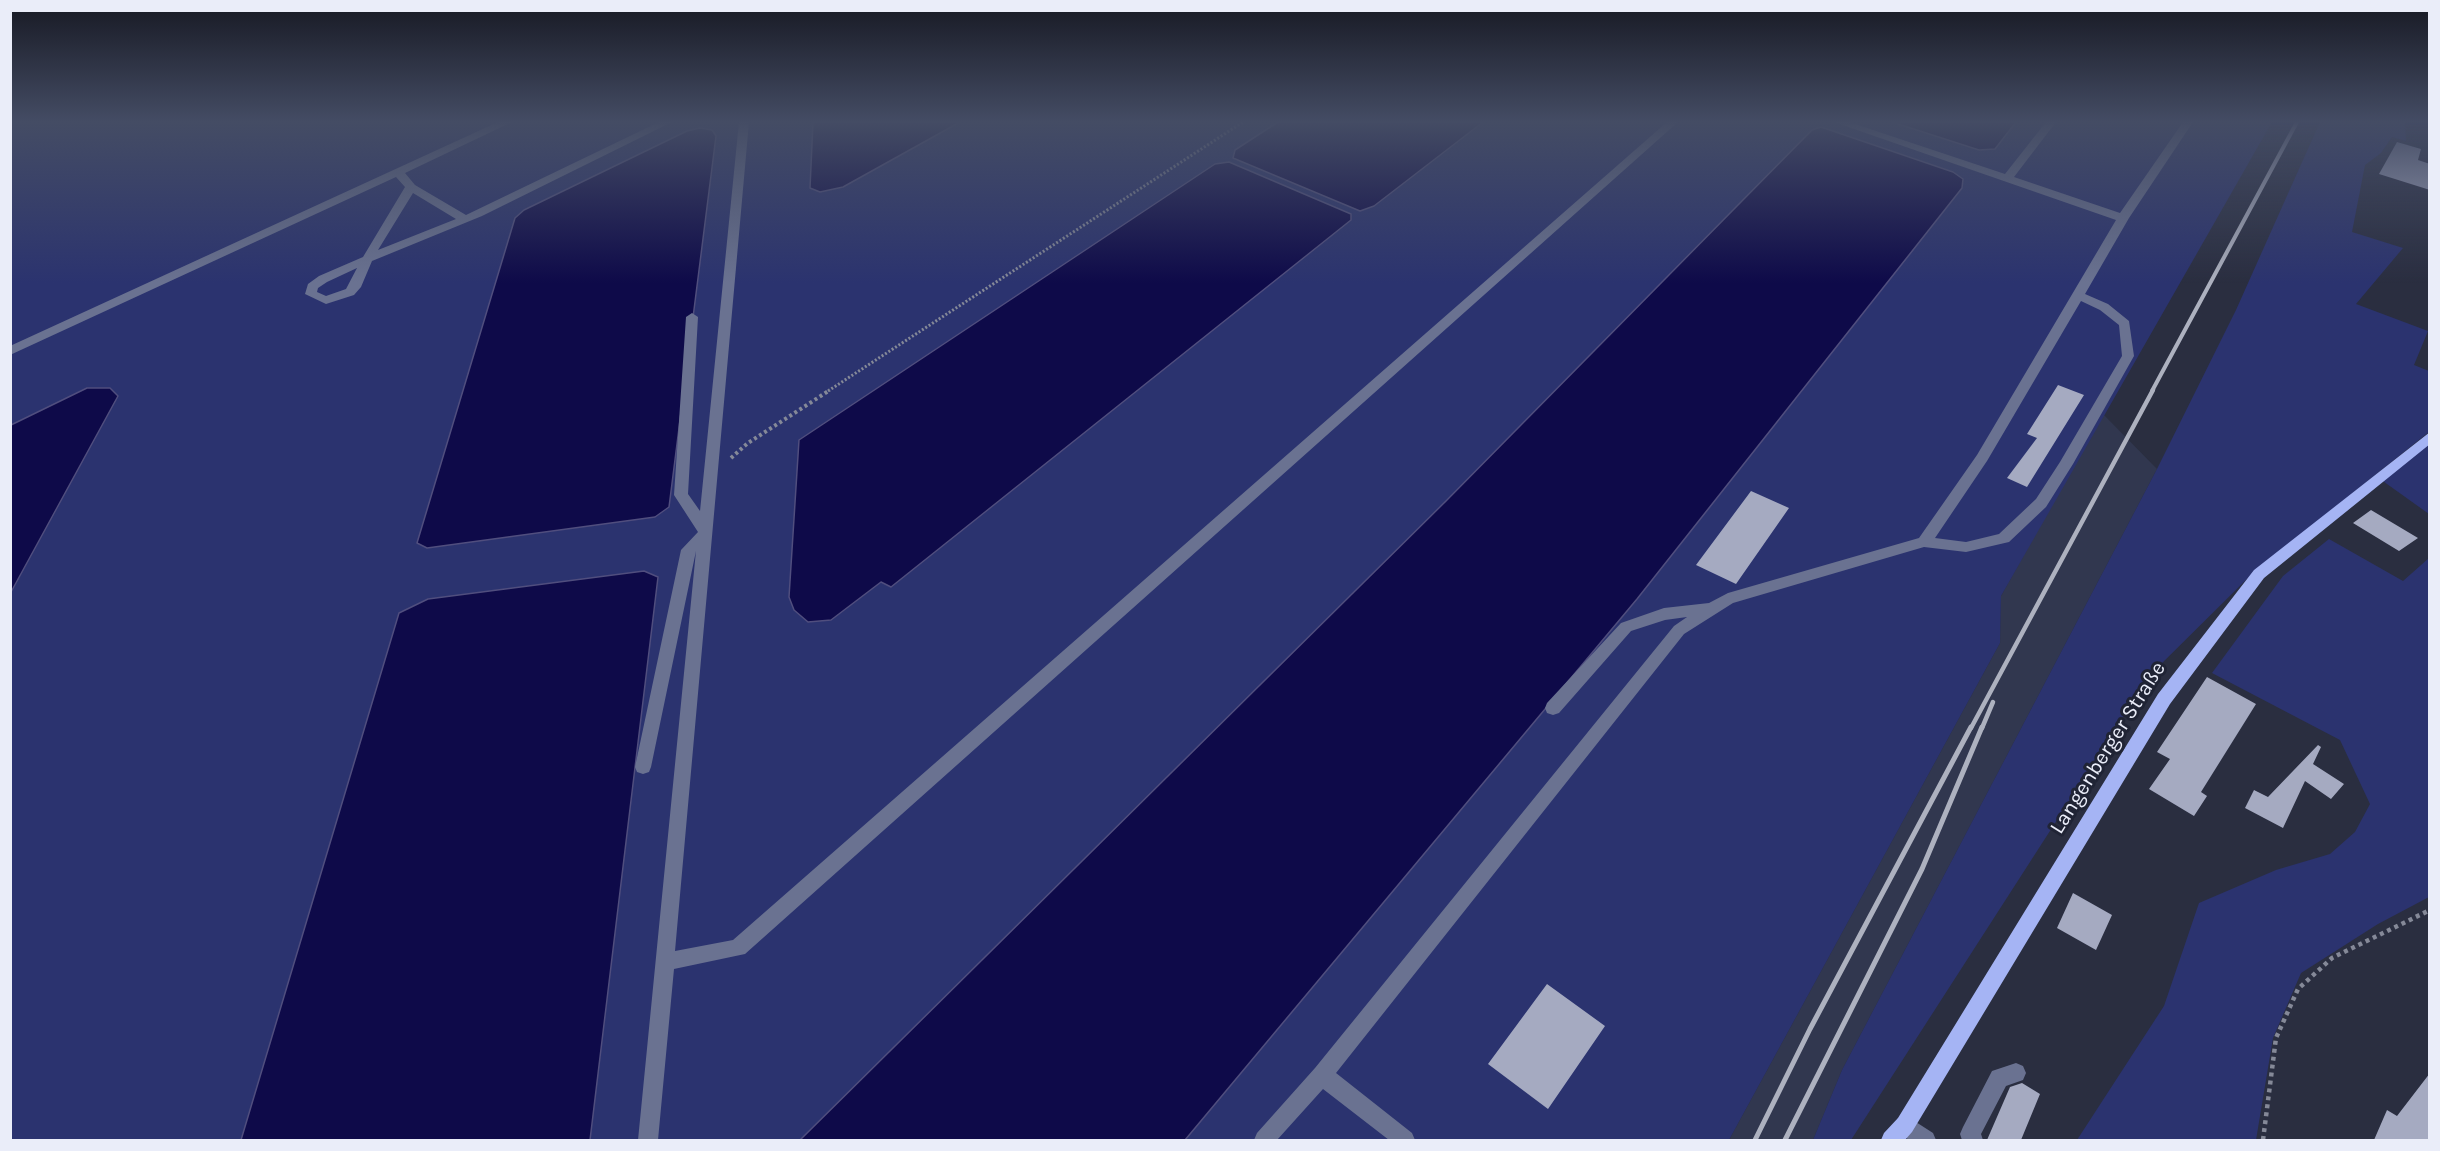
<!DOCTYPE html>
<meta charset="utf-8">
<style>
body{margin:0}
#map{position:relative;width:2440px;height:1151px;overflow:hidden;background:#2a2e40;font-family:Karla,sans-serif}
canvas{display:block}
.frame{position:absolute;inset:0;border:12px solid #eaedf9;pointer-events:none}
</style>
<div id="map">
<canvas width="2440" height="1151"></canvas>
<div class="frame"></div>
</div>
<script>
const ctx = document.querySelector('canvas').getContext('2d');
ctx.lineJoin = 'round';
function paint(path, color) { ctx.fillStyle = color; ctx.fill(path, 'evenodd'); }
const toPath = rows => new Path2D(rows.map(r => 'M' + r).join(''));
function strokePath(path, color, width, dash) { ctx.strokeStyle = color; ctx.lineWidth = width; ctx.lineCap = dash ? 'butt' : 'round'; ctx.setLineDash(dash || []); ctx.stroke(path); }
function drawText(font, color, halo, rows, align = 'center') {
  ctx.font = font + ' Karla,sans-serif'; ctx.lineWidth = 6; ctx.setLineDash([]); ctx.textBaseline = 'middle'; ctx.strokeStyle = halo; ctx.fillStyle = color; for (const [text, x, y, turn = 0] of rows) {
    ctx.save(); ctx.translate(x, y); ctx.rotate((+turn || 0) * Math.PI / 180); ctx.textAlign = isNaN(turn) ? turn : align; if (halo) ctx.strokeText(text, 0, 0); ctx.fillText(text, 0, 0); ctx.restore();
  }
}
paint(toPath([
 [2103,414,2157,469,1842,1070,1813,1140,1729,1140,2000,643,2001,596]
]), '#31374f');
paint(toPath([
 [10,122,2272,122,2001,596,2000,643,1729,1140,11,1140],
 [2320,122,2405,122,2406,141,2392,137,2381,153,2365,165,2352,232,2403,248,2356,304,2428,331,2414,365,2429,371,2429,432,2254,572,2151,674,1851,1140,1813,1140,1842,1070,2157,469,2236,310],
 [2429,439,2429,514,2380,479],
 [2329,539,2403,581,2429,558,2429,897,2378,924,2301,973,2273,1038,2256,1140,2077,1140,2164,1006,2199,903,2276,870,2330,854,2355,832,2370,804,2340,740,2212,673,2283,576]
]), '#2b336f');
const water = toPath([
 [813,122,960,122,843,187,820,192,810,188,813,122],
 [1278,122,1483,122,1374,206,1360,211,1233,158,1235,150,1278,122],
 [1892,122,2016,122,1995,149,1979,150,1892,122],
 [1821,127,1953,172,1963,179,1962,188,1637,599,1185,1140,800,1140,1447,500,1812,130,1821,127],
 [700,128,712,130,716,136,669,507,655,517,427,548,417,543,515,218,524,210,687,131,700,128],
 [1229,162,1351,214,1351,220,891,587,881,582,831,620,808,622,794,610,789,597,799,440,1215,164,1229,162],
 [87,388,110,388,118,396,11,592,11,425,87,388],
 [644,571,658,577,590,1140,241,1140,399,613,428,599,644,571]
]);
paint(water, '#0e0a49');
strokePath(water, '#504e7e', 1.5);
paint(toPath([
 [2397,142,2421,149,2418,160,2430,164,2430,190,2379,174],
 [2058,385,2084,395,2027,487,2007,478,2037,438,2027,434],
 [1751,491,1789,508,1736,584,1696,565],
 [2371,510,2418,538,2399,551,2353,523],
 [2207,677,2256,704,2201,792,2207,796,2194,816,2149,789,2170,759,2157,752],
 [2318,745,2321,747,2313,764,2344,784,2331,799,2305,781,2283,828,2245,808,2254,790,2268,797],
 [2073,893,2112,915,2096,950,2057,928],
 [1547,984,1605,1026,1548,1109,1488,1064],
 [2430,1073,2430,1140,2374,1140,2387,1110,2397,1116],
 [2022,1083,2040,1094,2021,1140,1987,1140,2010,1087]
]), '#a5aac1');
strokePath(toPath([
 [828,391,1243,122]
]), '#858998', 3, [2, 2]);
strokePath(toPath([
 [731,458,748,443,830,390]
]), '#858998', 4, [3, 3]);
strokePath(toPath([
 [2263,1140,2276,1038,2298,989,2332,958,2430,910]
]), '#858998', 4.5, [4, 4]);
paint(toPath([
 [498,122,512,122,405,173,415,185,466,215,659,122,672,122,482,216,372,261,361,287,354,295,326,304,305,294,308,284,319,276,363,257,405,187,396,177,10,355,10,346,498,122],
 [413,193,456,219,378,250,413,193],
 [357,268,346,289,326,296,317,292,318,288,327,282,357,268],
 [739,122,749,122,675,951,733,940,1667,122,1678,122,745,954,674,969,658,1140,638,1140,696,551,651,767,649,772,643,774,637,772,635,767,681,550,698,532,674,495,686,317,692,313,698,317,688,494,700,511,739,122],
 [1834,122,1849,122,2005,174,2046,122,2056,122,2014,177,2120,213,2183,122,2193,122,2129,218,2085,294,2108,304,2129,321,2134,356,2073,464,2046,507,2009,542,1966,552,1924,547,1733,603,1684,634,1336,1073,1412,1133,1415,1140,1389,1140,1323,1089,1277,1140,1254,1140,1257,1133,1315,1068,1674,626,1687,617,1665,620,1631,631,1559,713,1553,715,1547,713,1545,708,1547,703,1621,623,1664,608,1709,603,1728,593,1919,538,1977,455,2116,220,1834,122],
 [2081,301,2100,310,2119,325,2122,356,2060,462,2036,499,1999,534,1966,542,1935,538,1987,461,2081,301],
 [2016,1063,2023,1066,2026,1073,2023,1080,2006,1086,1981,1134,1983,1140,1962,1140,1960,1134,1963,1127,1992,1071,2016,1063],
 [1905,1115,1933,1133,1936,1140,1909,1140,1898,1132,1895,1125,1898,1118,1905,1115]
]), '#6a7291');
paint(toPath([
 [2430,432,2430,444,2264,578,2170,704,1912,1132,1905,1140,1881,1140,1884,1133,1898,1118,2158,694,2254,570,2430,432]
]), '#a5b4f4');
strokePath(toPath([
 [2152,391,2297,122]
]), '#adb1bf', 4);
strokePath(toPath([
 [1971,728,2153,390],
 [1982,728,1993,702]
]), '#adb1bf', 4.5);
strokePath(toPath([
 [1755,1140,1810,1029,1971,727],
 [1785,1140,1922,869,1982,727]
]), '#adb1bf', 5);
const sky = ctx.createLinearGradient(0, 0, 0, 283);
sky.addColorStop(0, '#171923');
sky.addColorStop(0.43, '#444c64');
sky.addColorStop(1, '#444c6400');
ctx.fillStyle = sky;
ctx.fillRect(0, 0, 2440, 283);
drawText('21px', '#eaedf9', '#202435', [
 ["Langenberger Straße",2108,748,-58]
]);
</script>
